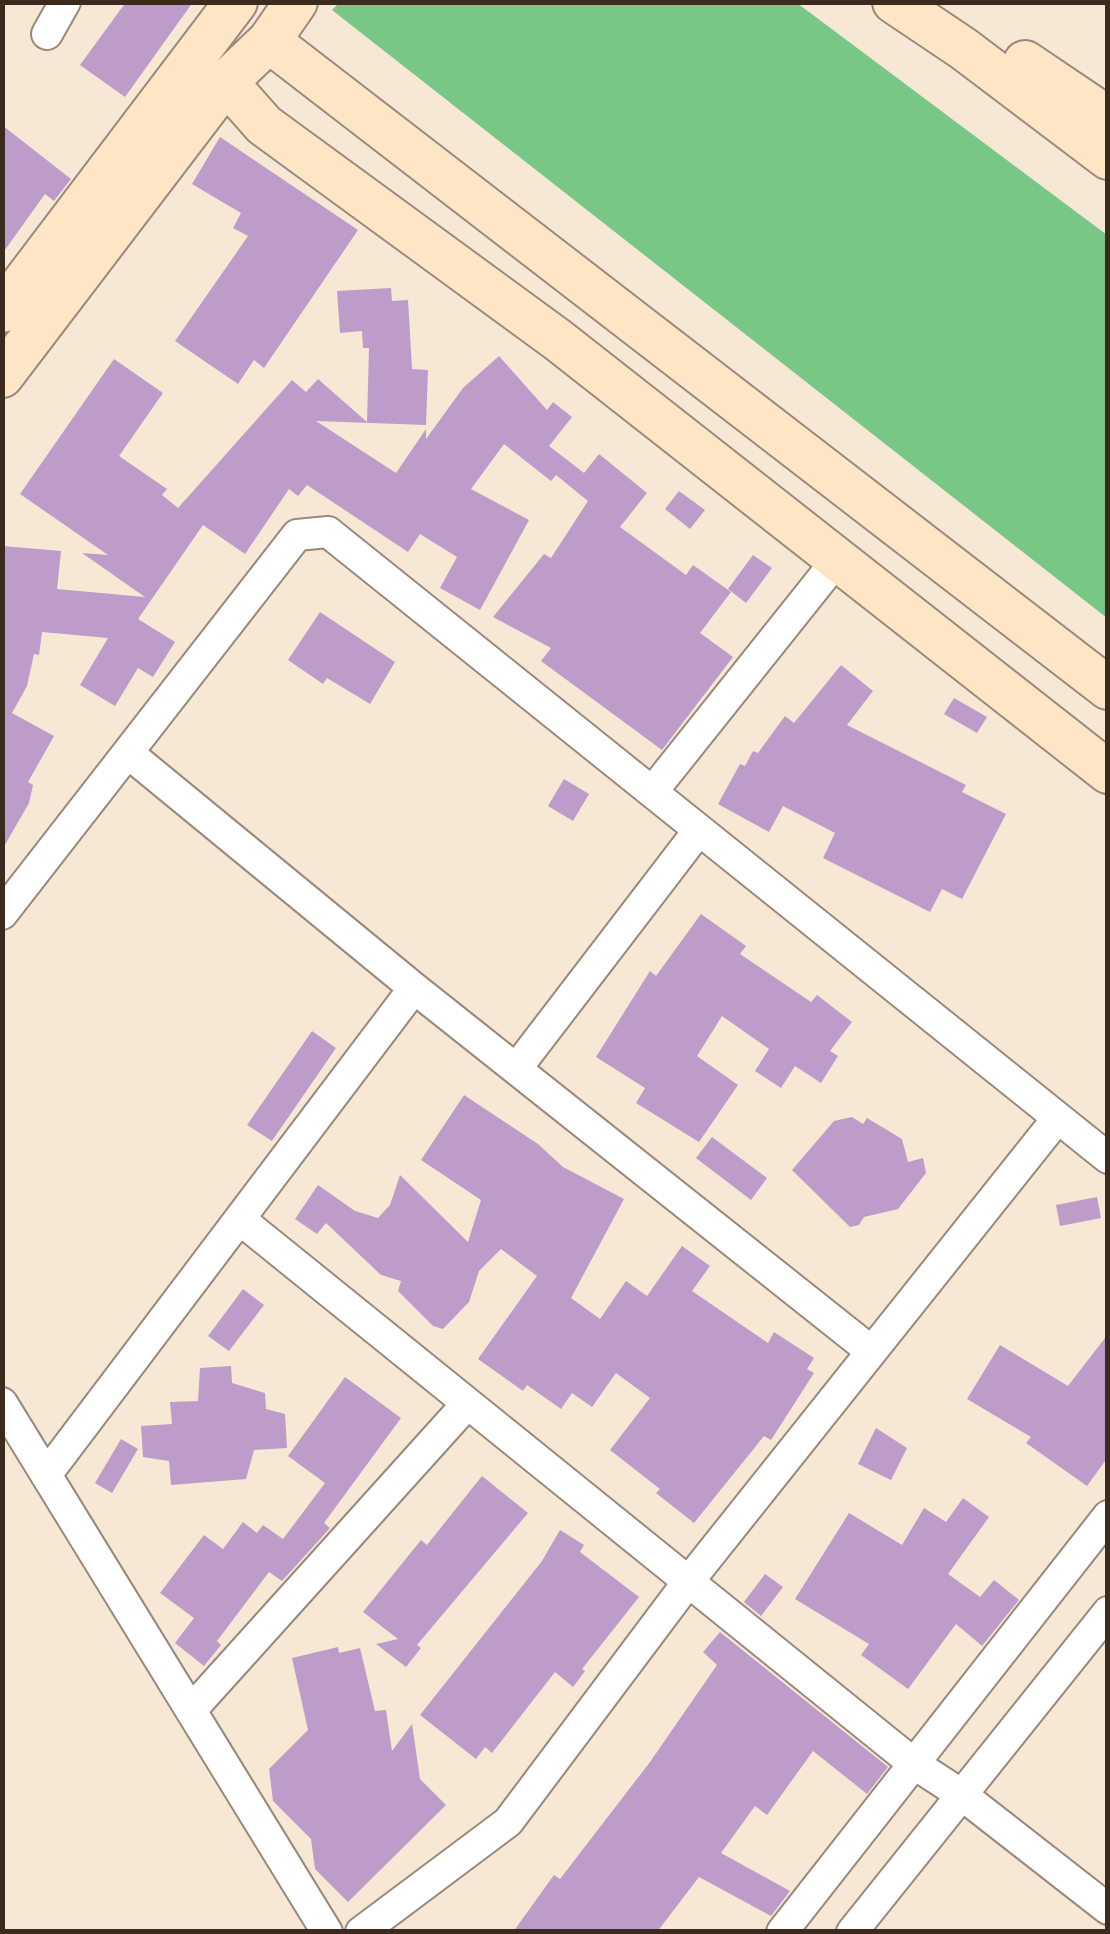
<!DOCTYPE html>
<style>
body{margin:0}
#map{position:relative;width:1110px;height:1934px;overflow:hidden;background:#f6e8d5;font-family:"Shantell Sans",sans-serif}
canvas{display:block}
.frame{position:absolute;inset:0;border:5px solid #3b2a1e;pointer-events:none}
</style>
<div id="map">
<canvas width="1110" height="1934"></canvas>
<div class="frame"></div>
</div>
<script>
const ctx = document.querySelector('canvas').getContext('2d');
ctx.lineJoin = 'round';
function paint(path, color) { ctx.fillStyle = color; ctx.fill(path, 'evenodd'); }
const toPath = rows => new Path2D(rows.map(r => 'M' + r).join(''));
function strokePath(path, color, width, dash) { ctx.strokeStyle = color; ctx.lineWidth = width; ctx.lineCap = dash ? 'butt' : 'round'; ctx.setLineDash(dash || []); ctx.stroke(path); }
paint(toPath([
 [340,2,797,3,1107,235,1107,618,332,10]
]), '#79c786');
paint(toPath([
 [126,2,193,2,125,97,80,65],
 [2,125,71,179,54,201,45,194,2,254],
 [220,137,358,230,264,368,254,360,238,384,175,341,248,236,233,228,241,213,192,184],
 [391,288,392,301,408,300,412,369,428,370,426,425,316,421,396,473,426,429,426,439,463,388,499,356,547,410,553,402,572,417,549,446,584,473,599,454,647,493,620,527,686,575,693,565,731,592,700,633,733,657,662,750,541,661,551,648,493,617,544,554,551,558,588,501,556,475,551,481,504,444,471,489,529,520,480,610,440,588,457,557,420,534,408,552,307,485,298,496,289,489,245,554,203,525,138,619,175,642,153,677,138,668,115,706,80,685,108,638,42,632,39,655,34,654,27,686,12,713,54,736,28,782,33,785,29,803,2,850,2,546,61,551,57,589,145,597,82,553,108,555,20,494,114,359,163,393,119,456,167,489,162,495,178,508,292,380,306,392,318,379,367,422,369,348,363,348,362,331,340,333,337,291],
 [679,491,705,510,690,529,665,509],
 [753,555,772,568,746,603,728,589],
 [320,612,395,662,370,704,327,678,323,684,288,660],
 [841,665,873,691,847,725,966,785,962,792,1006,814,962,899,942,889,930,912,823,858,835,833,783,806,769,832,718,804,740,764,745,766,753,751,758,753,785,716,794,723],
 [954,698,987,717,977,733,944,714],
 [564,779,589,794,573,821,548,806],
 [701,914,746,946,740,954,811,1002,817,995,852,1022,830,1051,838,1056,821,1083,795,1066,781,1088,755,1071,769,1049,722,1016,697,1056,738,1085,699,1142,636,1103,645,1088,596,1057,650,971,656,976],
 [312,1031,336,1048,272,1141,247,1125],
 [464,1095,538,1144,563,1167,624,1199,571,1298,600,1319,626,1281,647,1296,682,1246,710,1266,692,1291,768,1343,774,1332,814,1358,807,1369,814,1373,771,1440,764,1436,694,1523,656,1493,660,1489,610,1450,650,1398,616,1373,592,1407,572,1393,561,1409,527,1385,523,1391,478,1359,537,1276,501,1249,479,1271,469,1302,443,1329,433,1326,398,1291,401,1281,381,1275,326,1223,317,1234,295,1219,318,1185,355,1211,378,1218,390,1205,400,1175,468,1242,481,1200,421,1160],
 [852,1117,863,1124,867,1118,902,1139,908,1162,923,1158,926,1173,898,1209,864,1217,859,1225,850,1227,792,1170,834,1121],
 [712,1137,767,1178,751,1200,696,1158],
 [1097,1197,1101,1218,1060,1226,1056,1205],
 [243,1289,264,1305,229,1351,208,1336],
 [1108,1334,1108,1457,1087,1486,1026,1443,1031,1437,967,1399,1000,1345,1068,1386],
 [231,1366,232,1383,265,1393,266,1409,285,1414,287,1448,254,1450,246,1479,171,1485,169,1461,143,1457,141,1426,172,1424,170,1402,198,1401,200,1368],
 [345,1377,401,1418,324,1523,330,1528,282,1581,269,1572,217,1641,221,1645,204,1666,175,1643,194,1618,160,1593,204,1535,223,1549,243,1522,257,1533,263,1525,283,1539,325,1483,288,1456],
 [876,1428,907,1448,891,1480,858,1464],
 [121,1439,138,1449,112,1493,95,1483],
 [482,1476,528,1513,417,1645,421,1648,406,1667,376,1644,398,1639,363,1612,421,1540,427,1545],
 [963,1498,989,1517,948,1574,980,1597,994,1580,1019,1600,982,1646,956,1624,908,1689,861,1655,869,1644,795,1599,849,1513,902,1545,924,1508,946,1522],
 [560,1530,584,1545,580,1552,639,1597,582,1669,585,1671,573,1687,555,1672,492,1753,485,1747,476,1759,420,1715,542,1561],
 [765,1574,783,1587,761,1616,744,1602],
 [720,1632,888,1767,867,1794,813,1751,767,1815,755,1806,721,1853,790,1891,771,1916,699,1877,657,1932,513,1932,554,1875,560,1879,650,1762,717,1665,703,1652],
 [338,1647,339,1653,360,1648,375,1711,386,1710,392,1751,412,1724,420,1779,446,1805,348,1902,315,1869,311,1839,273,1801,269,1769,308,1730,292,1658]
]), '#bd9cc9');
const street = toPath([
 [47,34,65,2],
 [128,753,414,988,871,1351],
 [652,792,837,560],
 [2,914,297,535,328,532,1108,1158],
 [516,1069,699,830],
 [242,1221,913,1763,962,1795,1108,1909],
 [2,1403,327,1932],
 [46,1475,414,988],
 [193,1708,467,1404],
 [361,1932,508,1822,688,1582,1057,1119],
 [782,1932,1108,1516],
 [852,1932,1108,1612]
]);
const secondary = toPath([
 [894,2,964,49,1108,158],
 [269,41,1108,688],
 [1025,62,1108,118],
 [226,82,264,125,558,340,1108,772],
 [2,311,236,2],
 [2,376,226,82,269,41,296,2]
]);
strokePath(street, '#98897a', 34);
strokePath(secondary, '#98897a', 46);
strokePath(street, '#fff', 30);
strokePath(secondary, '#fde5c5', 42);
</script>
